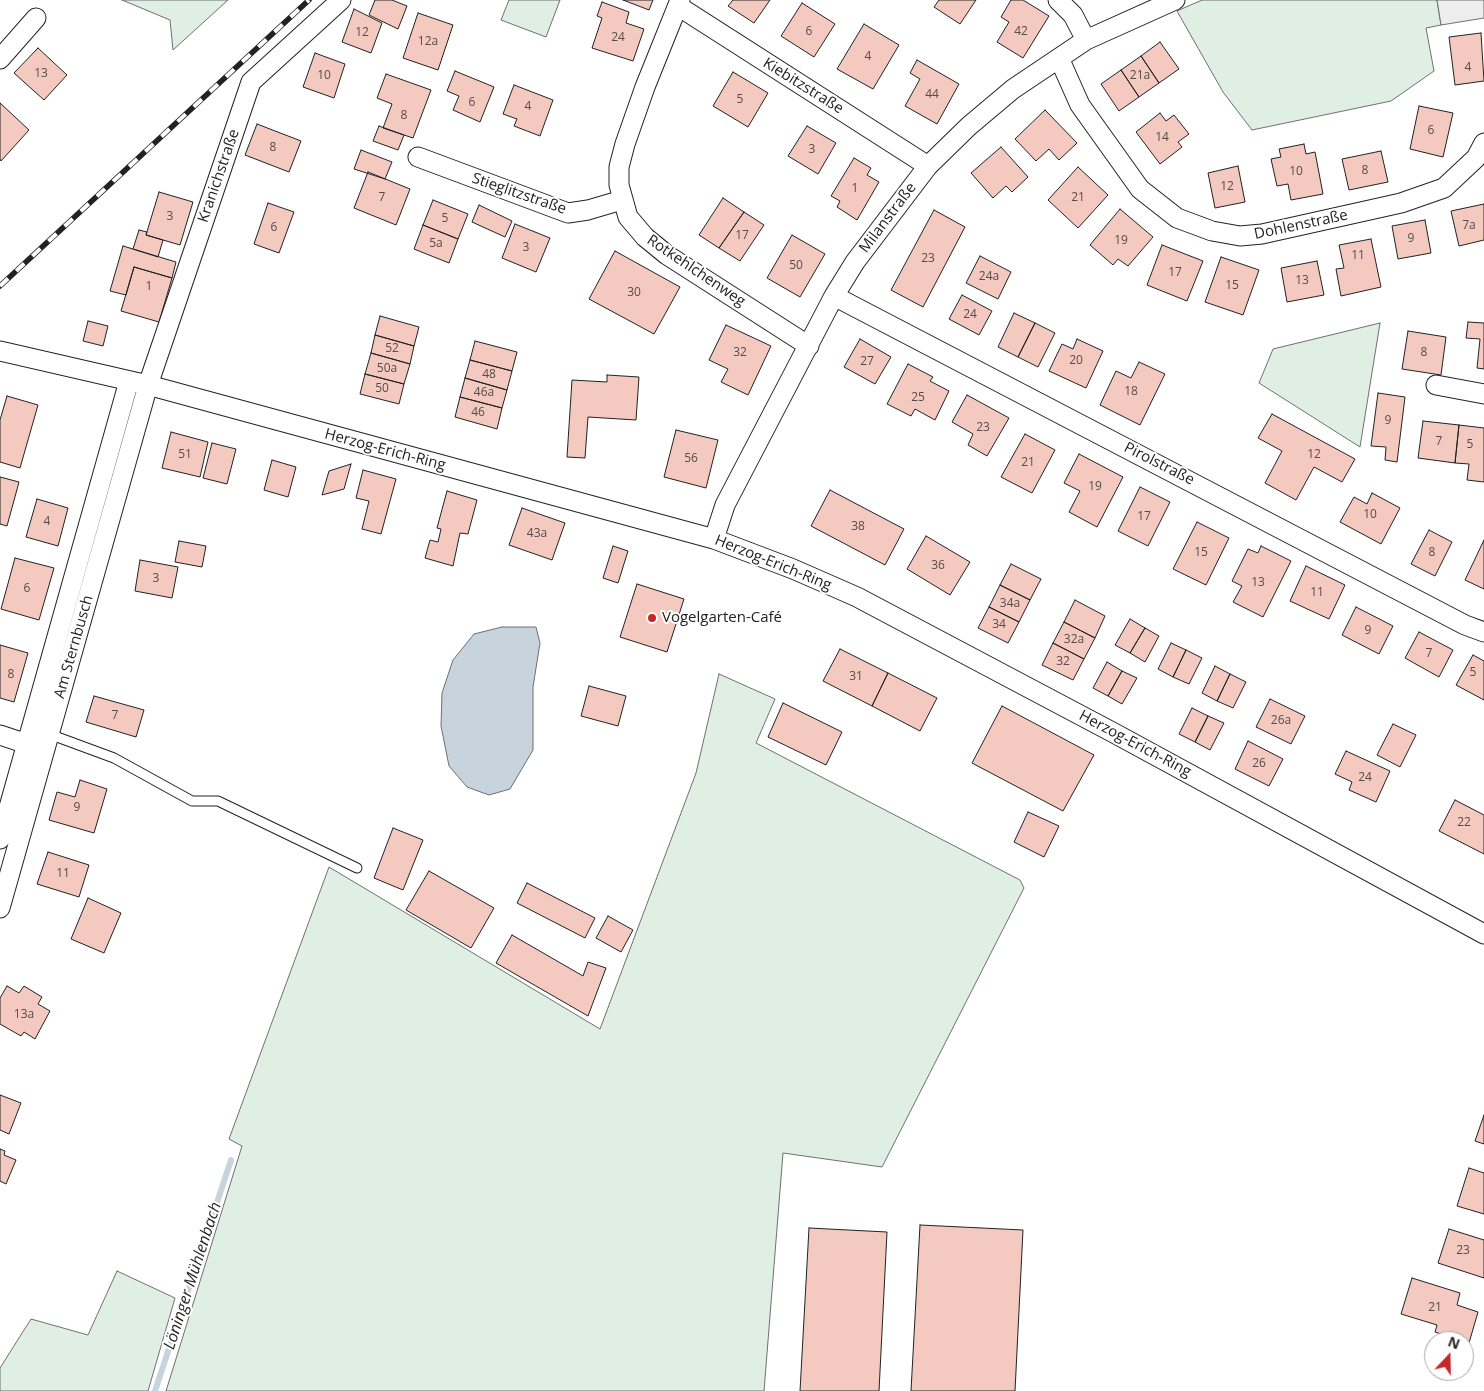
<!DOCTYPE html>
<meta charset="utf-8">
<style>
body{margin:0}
#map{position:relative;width:1484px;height:1391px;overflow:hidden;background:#fff;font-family:"Open Sans",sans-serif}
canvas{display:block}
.north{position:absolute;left:1424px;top:1331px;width:50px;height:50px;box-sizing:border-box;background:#fff;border:1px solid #a7a7a7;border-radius:50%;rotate:21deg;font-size:14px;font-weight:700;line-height:20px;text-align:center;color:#222}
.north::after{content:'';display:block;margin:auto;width:18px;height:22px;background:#c62828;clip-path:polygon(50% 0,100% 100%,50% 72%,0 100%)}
</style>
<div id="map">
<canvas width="1484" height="1391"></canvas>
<div class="north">N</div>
</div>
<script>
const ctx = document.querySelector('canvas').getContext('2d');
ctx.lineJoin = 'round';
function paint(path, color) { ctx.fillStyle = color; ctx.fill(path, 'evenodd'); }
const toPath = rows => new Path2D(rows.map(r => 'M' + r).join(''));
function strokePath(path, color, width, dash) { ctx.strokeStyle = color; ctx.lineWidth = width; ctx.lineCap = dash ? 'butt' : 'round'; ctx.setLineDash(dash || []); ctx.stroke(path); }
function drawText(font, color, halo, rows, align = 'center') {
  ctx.font = font + ' "Open Sans",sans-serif'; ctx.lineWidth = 4; ctx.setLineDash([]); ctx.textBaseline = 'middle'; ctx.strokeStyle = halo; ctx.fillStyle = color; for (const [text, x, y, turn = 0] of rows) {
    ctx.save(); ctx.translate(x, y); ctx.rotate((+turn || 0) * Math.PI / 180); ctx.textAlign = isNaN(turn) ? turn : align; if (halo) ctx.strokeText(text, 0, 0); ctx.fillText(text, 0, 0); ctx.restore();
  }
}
const green = toPath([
 [122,0,228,0,173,50,170,20,122,0],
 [509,0,560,0,546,37,501,20,509,0],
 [1202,0,1437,0,1441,25,1426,28,1434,71,1391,101,1252,130,1223,92,1177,11,1202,0],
 [1380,323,1360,447,1259,383,1273,349,1380,323],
 [719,674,775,699,756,743,1020,880,1024,888,882,1167,783,1153,764,1391,166,1391,242,1146,229,1139,329,867,600,1029,696,773,719,674],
 [117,1271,175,1298,148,1391,0,1391,0,1368,31,1319,88,1335,117,1271]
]);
paint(green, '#e0efe3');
strokePath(green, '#6f6f6f', 1);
const parking = toPath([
 [1437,0,1484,0,1484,18,1441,25,1437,0]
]);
paint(parking, '#ededed');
strokePath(parking, '#6f6f6f', 1);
const water = toPath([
 [502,627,536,627,540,643,533,687,533,750,510,789,489,795,467,787,449,766,441,726,442,693,453,660,474,634,502,627]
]);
paint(water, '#c7d3dd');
strokePath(water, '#6f6f6f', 1);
strokePath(toPath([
 [155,1391,231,1160]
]), '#c7d3dd', 6);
const building = toPath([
 [375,0,392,0,407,6,398,29,369,15,375,0],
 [623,0,653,0,649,10,623,0],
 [733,0,770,0,754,23,728,6,733,0],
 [939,0,976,0,960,24,934,7,939,0],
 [1011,0,1023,0,1049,16,1023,58,997,42,1009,22,1001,17,1011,0],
 [602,2,629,12,626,23,644,29,633,61,592,48,602,18,597,16,602,2],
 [802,3,835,24,814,57,781,36,802,3],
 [354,9,382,23,371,53,342,42,354,9],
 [418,13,453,25,438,70,403,58,418,13],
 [864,24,899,45,873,89,837,69,864,24],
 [1481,33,1484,81,1455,85,1449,37,1481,33],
 [1160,42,1179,69,1159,83,1141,56,1160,42],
 [38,48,67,75,44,100,14,73,38,48],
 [315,53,345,64,334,98,303,87,315,53],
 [1141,56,1159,83,1139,97,1121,70,1141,56],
 [917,60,959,84,937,124,905,106,920,79,910,73,917,60],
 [1121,70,1139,97,1119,111,1101,84,1121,70],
 [455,71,494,87,480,122,453,110,459,96,447,91,455,71],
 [733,72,768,93,748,127,713,106,733,72],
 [386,74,431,90,413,138,383,128,392,104,377,98,386,74],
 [514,85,553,100,540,136,514,126,517,119,503,114,514,85],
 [0,103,29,130,1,161,0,159,0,103],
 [1419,106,1453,113,1443,157,1410,149,1419,106],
 [1045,110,1077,143,1059,160,1049,149,1036,161,1015,139,1045,110],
 [1160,113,1166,121,1174,115,1189,134,1178,142,1182,147,1160,164,1136,132,1160,113],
 [257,124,301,141,289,172,245,155,257,124],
 [379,126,404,135,398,150,373,141,379,126],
 [807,126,836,143,818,174,788,156,807,126],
 [1304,144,1306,154,1315,152,1323,194,1291,200,1288,184,1277,186,1271,159,1281,157,1279,149,1304,144],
 [1001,147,1028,177,1012,192,1006,186,993,198,971,173,1001,147],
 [361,150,392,162,385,179,354,169,361,150],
 [1381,151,1388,182,1349,190,1342,159,1381,151],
 [854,158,871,168,867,175,879,182,857,220,837,207,840,201,831,196,854,158],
 [1238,166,1245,202,1215,208,1208,173,1238,166],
 [1078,167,1108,195,1078,228,1048,200,1078,167],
 [368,172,410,189,396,225,354,208,368,172],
 [159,192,193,202,180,245,146,235,159,192],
 [723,198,744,212,719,248,699,235,723,198],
 [433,200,468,214,458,239,423,225,433,200],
 [268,203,294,212,279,253,254,244,268,203],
 [1484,204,1484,240,1459,246,1451,211,1484,204],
 [479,205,512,221,505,237,472,222,479,205],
 [1120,209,1153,237,1128,266,1118,259,1113,265,1090,245,1120,209],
 [934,210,965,227,923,307,891,290,934,210],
 [744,212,764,225,740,261,719,248,744,212],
 [1425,220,1431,253,1398,259,1392,226,1425,220],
 [515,224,550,238,536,272,502,258,515,224],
 [423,225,458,239,449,263,414,249,423,225],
 [139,230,147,232,146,235,163,240,158,257,133,249,139,230],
 [792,235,825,254,800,297,767,278,792,235],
 [1371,239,1381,287,1341,296,1336,269,1344,268,1339,245,1371,239],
 [1162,245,1203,261,1187,301,1147,285,1162,245],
 [123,246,176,262,172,278,134,267,126,295,110,291,123,246],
 [615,251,680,287,654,334,589,299,615,251],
 [980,256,1011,272,998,299,966,283,980,256],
 [1221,257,1259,270,1243,315,1205,302,1221,257],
 [1317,261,1324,295,1287,302,1281,268,1317,261],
 [134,267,172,278,159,322,121,311,134,267],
 [962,295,992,311,979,335,949,319,962,295],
 [1014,313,1035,323,1018,357,998,347,1014,313],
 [380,316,419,327,414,346,375,335,380,316],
 [88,321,108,326,103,346,83,341,88,321],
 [1468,322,1484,323,1484,369,1477,368,1480,339,1466,338,1468,322],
 [1035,323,1055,333,1038,367,1018,357,1035,323],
 [726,325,771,346,748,395,721,382,728,369,709,360,726,325],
 [1408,331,1446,337,1441,375,1402,369,1408,331],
 [375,335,414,346,410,364,371,353,375,335],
 [860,339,891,357,875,384,844,367,860,339],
 [1077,339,1103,351,1086,388,1049,371,1062,344,1073,349,1077,339],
 [475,341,517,352,512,371,470,360,475,341],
 [371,353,410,364,404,384,365,374,371,353],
 [470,360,512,371,507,390,465,378,470,360],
 [1139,362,1165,374,1140,425,1100,405,1116,371,1131,378,1139,362],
 [908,364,933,377,930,381,949,391,935,420,915,409,911,416,887,404,908,364],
 [365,374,404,384,399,404,360,394,365,374],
 [607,375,639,377,636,420,588,417,585,458,567,457,572,380,607,382,607,375],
 [465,378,507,390,502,408,460,397,465,378],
 [1378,393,1405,397,1397,462,1385,460,1386,447,1371,446,1378,393],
 [967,395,1009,418,987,456,968,445,973,434,952,422,967,395],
 [7,396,38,405,20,468,0,462,0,420,7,396],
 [460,397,502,408,497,429,455,417,460,397],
 [1272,414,1355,459,1342,482,1314,467,1296,500,1265,483,1282,451,1258,438,1272,414],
 [1423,421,1459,425,1455,463,1418,458,1423,421],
 [1459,425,1484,428,1484,482,1467,480,1469,464,1455,463,1459,425],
 [676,430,718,440,706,488,664,477,676,430],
 [171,432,208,442,200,477,162,468,171,432],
 [1025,434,1055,450,1032,493,1001,477,1025,434],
 [212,443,236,449,227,484,203,478,212,443],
 [1079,454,1123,477,1097,527,1069,512,1080,491,1064,483,1079,454],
 [272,460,296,467,288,497,264,490,272,460],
 [351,464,344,489,322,495,329,471,351,464],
 [363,470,396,479,381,534,362,529,369,501,356,498,363,470],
 [0,477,19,482,7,526,0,524,0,477],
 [1140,487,1170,502,1148,546,1118,531,1140,487],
 [830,490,904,529,885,565,811,526,830,490],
 [447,491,477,500,468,534,460,533,453,566,425,558,430,540,438,542,441,529,437,528,447,491],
 [1372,493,1400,508,1381,544,1340,522,1354,497,1367,504,1372,493],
 [37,499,68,508,58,546,26,537,37,499],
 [522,508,565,523,552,560,509,545,522,508],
 [1197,522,1229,538,1206,585,1173,569,1197,522],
 [1429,530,1452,542,1435,576,1411,564,1429,530],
 [926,536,970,562,950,595,907,569,926,536],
 [1484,540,1484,589,1465,580,1484,540],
 [179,541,206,546,202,567,175,562,179,541],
 [613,546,628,551,618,583,603,578,613,546],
 [1261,546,1291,561,1263,617,1233,602,1242,586,1232,581,1248,549,1258,553,1261,546],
 [15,558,54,568,39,620,1,609,15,558],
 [140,560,178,567,172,598,135,591,140,560],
 [1011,564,1041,579,1030,600,1000,585,1011,564],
 [1306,566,1345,585,1329,619,1290,601,1306,566],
 [637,584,684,599,667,652,620,637,637,584],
 [1000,585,1030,600,1019,622,989,607,1000,585],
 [1075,600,1105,616,1095,638,1064,622,1075,600],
 [989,607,1019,622,1008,643,978,628,989,607],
 [1356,607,1393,626,1379,654,1342,635,1356,607],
 [1130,619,1145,628,1130,653,1115,645,1130,619],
 [1064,622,1095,638,1084,659,1053,643,1064,622],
 [1145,628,1159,636,1145,662,1130,653,1145,628],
 [1419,632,1453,650,1439,677,1405,658,1419,632],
 [1053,643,1084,659,1073,680,1042,665,1053,643],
 [1171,643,1186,650,1173,677,1158,669,1171,643],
 [0,645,28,653,14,702,0,698,0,645],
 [840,649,888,673,872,706,823,681,840,649],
 [1186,650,1202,658,1189,684,1173,677,1186,650],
 [1473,655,1484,661,1484,700,1456,685,1473,655],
 [1107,662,1122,671,1108,696,1093,688,1107,662],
 [1215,666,1230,674,1217,701,1202,693,1215,666],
 [1122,671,1137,678,1122,704,1108,696,1122,671],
 [888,673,937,698,920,731,872,706,888,673],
 [1230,674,1246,682,1233,708,1217,701,1230,674],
 [589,686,626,696,618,726,581,716,589,686],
 [94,696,144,710,136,737,86,722,94,696],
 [1270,699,1305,716,1291,744,1256,727,1270,699],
 [783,703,842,732,826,765,768,737,783,703],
 [1002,706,1094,755,1063,811,972,763,1002,706],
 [1192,708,1208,716,1195,742,1179,734,1192,708],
 [1208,716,1224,723,1210,750,1195,742,1208,716],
 [1393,724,1416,735,1400,767,1377,755,1393,724],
 [1248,741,1283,759,1269,786,1235,769,1248,741],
 [1346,751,1390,771,1376,802,1349,790,1352,782,1335,774,1346,751],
 [80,780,107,789,94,833,49,820,57,792,75,797,80,780],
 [1455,800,1484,815,1484,854,1439,831,1455,800],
 [1028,812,1059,826,1044,857,1014,842,1028,812],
 [393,828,423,840,403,890,374,878,393,828],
 [48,852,89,865,79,897,37,884,48,852],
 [429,871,494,908,471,948,406,910,429,871],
 [527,883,595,918,585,938,517,903,527,883],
 [88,898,121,913,104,953,71,939,88,898],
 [608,916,633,930,621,952,596,938,608,916],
 [512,935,583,976,588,962,606,968,588,1016,496,963,512,935],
 [7,986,19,993,24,986,42,997,38,1004,50,1011,35,1039,24,1032,21,1036,0,1024,0,998,7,986],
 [0,1095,21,1103,9,1134,0,1130,0,1095],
 [1484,1115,1484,1144,1475,1141,1484,1115],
 [0,1149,5,1151,4,1155,16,1160,6,1184,0,1181,0,1149],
 [1469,1168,1484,1173,1484,1214,1457,1206,1469,1168],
 [920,1225,1023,1230,1015,1391,911,1391,920,1225],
 [809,1228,887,1232,879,1391,800,1391,809,1228],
 [1449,1229,1484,1240,1484,1278,1438,1263,1449,1229],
 [1412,1278,1460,1293,1457,1305,1478,1312,1469,1343,1435,1332,1437,1325,1401,1314,1412,1278]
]);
paint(building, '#f3c9c0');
strokePath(building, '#222', 1);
const lane = toPath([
 [49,734,114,758,192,801,218,801,357,868]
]);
const street = toPath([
 [680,0,645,87,625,144,619,167,619,185,628,217,645,237,667,255,809,346],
 [1058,0,1073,15,1086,40],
 [678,6,928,166],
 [1059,58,1080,105,1140,189,1177,218,1212,231,1240,236,1262,234,1401,203,1444,188,1476,158,1484,143],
 [0,59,36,18],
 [418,157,568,213,588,210,622,200],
 [834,296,1465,625,1484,632],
 [0,351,148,385,714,539,793,569,857,597,1114,733,1484,934],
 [1436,385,1484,394],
 [714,539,725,505,834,296,855,262,928,166,969,126,1013,89,1086,40,1175,0],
 [0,735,27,744],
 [0,839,129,381],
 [0,908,148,385,251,82,341,0]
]);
strokePath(lane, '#222', 11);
strokePath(street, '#222', 21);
strokePath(lane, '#fff', 9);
strokePath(street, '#fff', 19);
const rail = toPath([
 [0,286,309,0]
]);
strokePath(rail, '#222', 5.5);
strokePath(rail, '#fff', 4, [11]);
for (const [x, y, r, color] of [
 [652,618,5,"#c62828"]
]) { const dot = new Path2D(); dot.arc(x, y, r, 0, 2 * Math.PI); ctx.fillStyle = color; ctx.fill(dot); strokePath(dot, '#fff', 2); }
drawText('12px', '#564c4a', null, [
 ["6",809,32],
 ["42",1021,32],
 ["12",362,33],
 ["24",618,38],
 ["12a",428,42],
 ["4",868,57],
 ["4",1468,68],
 ["13",41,74],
 ["10",324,76],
 ["21a",1140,76],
 ["44",932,95],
 ["5",740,100],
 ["6",472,103],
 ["4",528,107],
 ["8",404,116],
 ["6",1431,131],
 ["14",1162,138],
 ["8",273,148],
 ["3",812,150],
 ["8",1365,171],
 ["10",1296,172],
 ["12",1227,187],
 ["1",855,189],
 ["7",382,198],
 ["21",1078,198],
 ["3",170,217],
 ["5",445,219],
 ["7a",1469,226],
 ["6",274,228],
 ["17",742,236],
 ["9",1411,239],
 ["19",1121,241],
 ["5a",436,244],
 ["3",526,248],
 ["11",1358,256],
 ["23",928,259],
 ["50",796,266],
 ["17",1175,273],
 ["24a",989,277],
 ["13",1302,281],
 ["15",1232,286],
 ["1",149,287],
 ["30",634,293],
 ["24",970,315],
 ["52",392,349],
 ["32",740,353],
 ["8",1424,353],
 ["20",1076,361],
 ["27",867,362],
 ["50a",387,369],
 ["48",489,375],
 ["50",382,389],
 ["18",1131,392],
 ["46a",484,393],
 ["25",918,398],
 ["46",478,413],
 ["9",1388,421],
 ["23",983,428],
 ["7",1439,442],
 ["5",1470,445],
 ["51",185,455],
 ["12",1314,455],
 ["56",691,459],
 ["21",1028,463],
 ["19",1095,487],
 ["10",1370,515],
 ["17",1144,517],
 ["4",47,522],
 ["38",858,527],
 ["43a",537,534],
 ["15",1201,553],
 ["8",1432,553],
 ["36",938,566],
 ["3",156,579],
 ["13",1258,583],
 ["6",27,589],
 ["11",1317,593],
 ["34a",1010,604],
 ["34",999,625],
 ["9",1368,631],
 ["32a",1074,640],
 ["7",1429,654],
 ["32",1063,662],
 ["5",1473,673],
 ["8",11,675],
 ["31",856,677],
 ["7",115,716],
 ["26a",1281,721],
 ["26",1259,764],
 ["24",1365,778],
 ["9",77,808],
 ["22",1464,823],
 ["11",63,874],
 ["13a",24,1015],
 ["23",1463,1251],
 ["21",1435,1308]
]);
drawText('15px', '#222', '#fff', [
 ["Kiebitzstraße",803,86,32],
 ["Kranichstraße",219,176,-71],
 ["Stieglitzstraße",519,194,19],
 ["Milanstraße",888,218,-53],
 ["Dohlenstraße",1301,225,-12],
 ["Rotkehlchenweg",696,271,34],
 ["Herzog-Erich-Ring",385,450,15],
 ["Pirolstraße",1159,464,27],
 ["Herzog-Erich-Ring",773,563,22],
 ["Am Sternbusch",74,647,-74],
 ["Herzog-Erich-Ring",1135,744,28]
]);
drawText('15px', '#222', '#fff', [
 ["Vogelgarten-Café",662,618]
], 'left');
drawText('italic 16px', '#222', '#fff', [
 ["Löninger Mühlenbach",193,1276,-72]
]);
</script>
